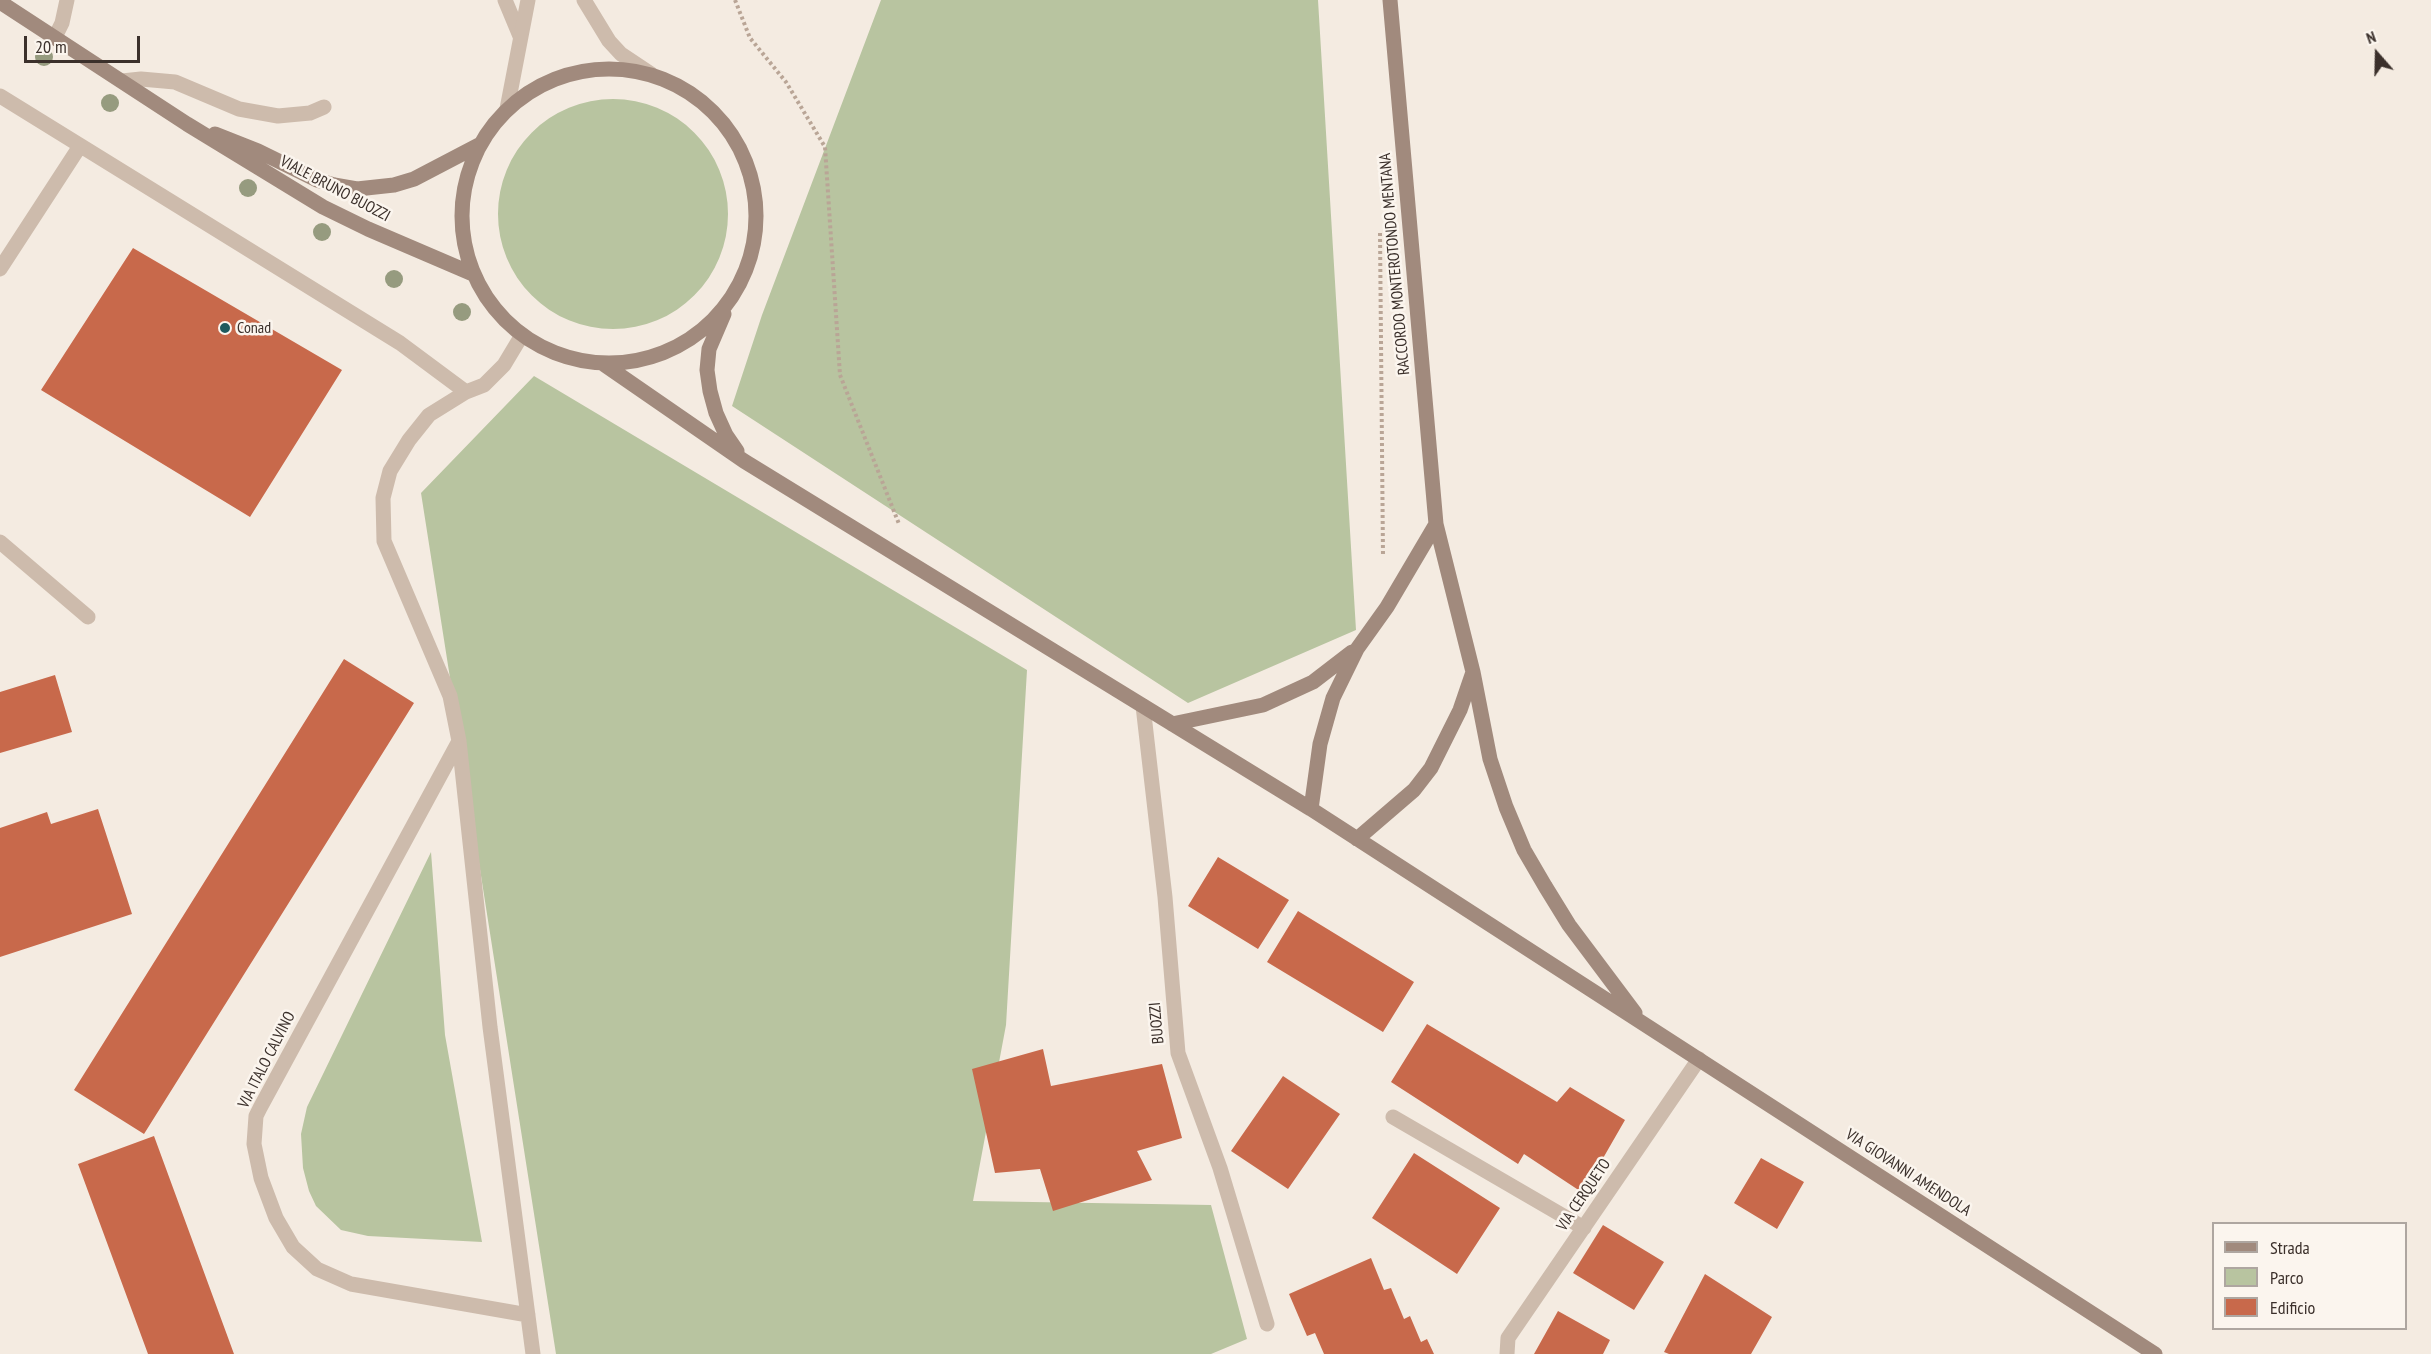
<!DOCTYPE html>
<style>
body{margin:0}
#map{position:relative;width:2431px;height:1354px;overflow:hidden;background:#f4ebe1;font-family:"PT Sans Narrow",sans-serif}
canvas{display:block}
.legend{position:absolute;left:2212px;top:1222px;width:195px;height:108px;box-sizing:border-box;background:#fbf5ee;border:2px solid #aea6a0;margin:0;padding:8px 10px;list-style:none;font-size:18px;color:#3b302b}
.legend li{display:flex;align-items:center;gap:12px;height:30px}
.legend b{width:30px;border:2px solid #aea6a0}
.north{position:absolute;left:2347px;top:24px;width:60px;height:60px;-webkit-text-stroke:4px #fbf5ee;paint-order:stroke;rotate:340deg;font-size:16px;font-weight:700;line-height:24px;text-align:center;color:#3b302b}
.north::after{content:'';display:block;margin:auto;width:21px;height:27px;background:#3b302b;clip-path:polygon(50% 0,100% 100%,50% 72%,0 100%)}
.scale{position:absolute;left:24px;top:36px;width:116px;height:27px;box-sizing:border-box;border:3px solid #3b302b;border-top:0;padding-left:8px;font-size:18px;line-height:21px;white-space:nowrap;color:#3b302b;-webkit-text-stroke:4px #fbf5ee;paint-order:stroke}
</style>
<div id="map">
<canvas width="2431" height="1354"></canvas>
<ul class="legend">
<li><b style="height:8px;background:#a18a7d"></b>Strada</li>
<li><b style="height:16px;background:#b8c4a0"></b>Parco</li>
<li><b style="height:16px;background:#c8694b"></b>Edificio</li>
</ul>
<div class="north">N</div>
<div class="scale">20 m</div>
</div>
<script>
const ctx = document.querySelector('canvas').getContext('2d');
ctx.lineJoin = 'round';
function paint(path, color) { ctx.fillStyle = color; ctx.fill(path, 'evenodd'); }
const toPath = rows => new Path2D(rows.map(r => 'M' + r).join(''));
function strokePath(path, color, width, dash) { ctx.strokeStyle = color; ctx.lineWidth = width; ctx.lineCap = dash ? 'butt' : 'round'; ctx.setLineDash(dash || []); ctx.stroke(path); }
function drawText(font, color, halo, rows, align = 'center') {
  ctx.font = font + ' "PT Sans Narrow",sans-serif'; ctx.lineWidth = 5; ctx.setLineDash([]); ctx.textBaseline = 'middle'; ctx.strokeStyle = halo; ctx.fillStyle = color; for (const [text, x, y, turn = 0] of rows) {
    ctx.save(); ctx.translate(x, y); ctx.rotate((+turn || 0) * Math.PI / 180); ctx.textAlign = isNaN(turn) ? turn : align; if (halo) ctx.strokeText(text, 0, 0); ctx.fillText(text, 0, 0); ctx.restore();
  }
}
paint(toPath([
 [881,0,1318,0,1356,630,1188,703,732,406,762,315],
 '498 214a115 115 0 1 1 230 0a115 115 0 1 1-230 0Z',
 [534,376,1027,670,1006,1025,973,1201,1211,1205,1247,1339,1211,1354,556,1354,421,493],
 [431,852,445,1035,482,1242,368,1236,341,1230,316,1206,309,1191,303,1168,301,1134,307,1107]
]), '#b8c4a0');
paint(toPath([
 [133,248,342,370,250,517,41,390],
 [344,659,414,703,144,1134,74,1090],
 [55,675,72,732,0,753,0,692],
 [98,809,132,914,0,957,0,828,47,812,51,824],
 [1218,857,1289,900,1258,949,1188,906],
 [1298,911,1414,982,1383,1032,1267,962],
 [1427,1024,1557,1102,1570,1087,1625,1120,1583,1193,1524,1154,1518,1164,1391,1082],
 [1043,1049,1051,1086,1162,1064,1182,1138,1137,1151,1152,1180,1053,1211,1040,1169,995,1173,972,1069],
 [1283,1076,1340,1114,1288,1189,1231,1151],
 [154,1136,234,1354,148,1354,78,1164],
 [1414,1153,1500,1208,1457,1274,1372,1218],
 [1761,1158,1804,1182,1777,1229,1734,1203],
 [1603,1225,1664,1262,1634,1310,1573,1273],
 [1371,1258,1384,1290,1391,1288,1404,1319,1410,1316,1421,1342,1427,1339,1434,1354,1324,1354,1315,1333,1307,1336,1289,1294],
 [1705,1274,1772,1317,1751,1354,1669,1354,1664,1352],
 [1558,1311,1610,1340,1603,1354,1534,1354]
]), '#c8694b');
strokePath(toPath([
 [735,0,750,38,786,82,825,147,840,375,899,524],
 [1380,233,1383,555]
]), '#b9a596', 4, [3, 3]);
strokePath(toPath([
 [505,0,520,36],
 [55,37,62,23,67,0],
 [122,81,141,79,175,82,239,109,278,116,310,113,324,107]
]), '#cdbbac', 15);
strokePath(toPath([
 [584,0,609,41,621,54,651,74],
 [0,96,400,343,466,392],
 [507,109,528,0],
 [0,269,80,146],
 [522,335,504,365,484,385,466,392,429,415,409,440,390,471,383,498,384,541,450,696,459,741,490,1027,533,1354],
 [0,542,88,617],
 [1143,706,1165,897,1178,1053,1220,1168,1267,1324],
 [459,741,260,1108,256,1116,254,1144,261,1178,276,1218,293,1247,317,1269,351,1284,528,1315],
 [1393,1117,1584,1228],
 [1507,1354,1508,1338,1699,1059]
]), '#cdbbac', 15);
strokePath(toPath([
 [1390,0,1436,524,1473,672,1490,759,1506,807,1524,850,1545,886,1569,925,1635,1013],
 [0,2,187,124,323,207,368,229,473,274],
 '462 216a147 147 0 1 1 294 0a147 147 0 1 1-294 0Z',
 [215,134,258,151,317,180,334,185,357,189,394,185,414,179,479,145],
 [724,314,709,349,707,370,710,391,716,413,726,435,737,451],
 [602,363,744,461,1311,809,2155,1354],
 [1172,724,1263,705,1313,682,1352,652],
 [1311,809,1320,744,1333,698,1357,649,1387,607,1436,524],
 [1357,839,1414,790,1431,768,1460,710,1472,675]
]), '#a18a7d', 15);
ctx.fillStyle = '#969b7f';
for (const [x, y] of [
 [44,57],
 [110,103],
 [248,188],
 [322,232],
 [394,279],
 [462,312]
]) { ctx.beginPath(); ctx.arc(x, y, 9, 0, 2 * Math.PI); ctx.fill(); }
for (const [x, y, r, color] of [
 [225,328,6,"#1f5a5e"]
]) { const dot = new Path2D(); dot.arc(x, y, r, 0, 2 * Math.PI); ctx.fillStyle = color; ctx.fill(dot); strokePath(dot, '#fbf5ee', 2); }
drawText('16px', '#3b302b', '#fbf5ee', [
 ["VIALE BRUNO BUOZZI",335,189,28],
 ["RACCORDO MONTEROTONDO MENTANA",1395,264,-95],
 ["BUOZZI",1157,1023,-95],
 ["VIA ITALO CALVINO",267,1060,-63],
 ["VIA GIOVANNI AMENDOLA",1908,1173,33],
 ["VIA CERQUETO",1584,1195,-56]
]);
drawText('16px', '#3b302b', '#fbf5ee', [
 ["Conad",237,328]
], 'left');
</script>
